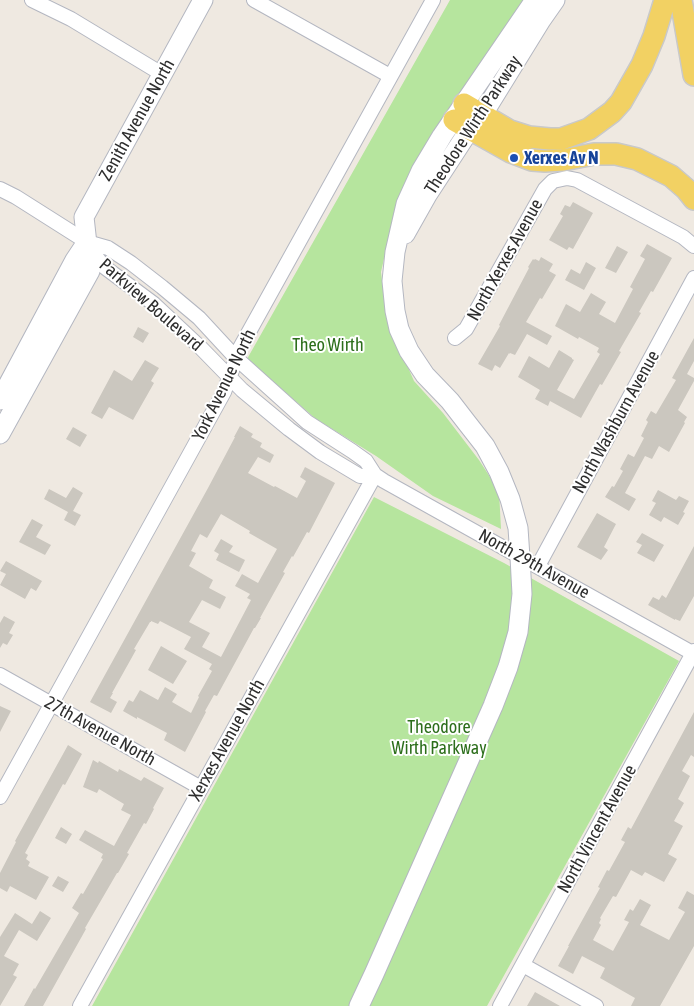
<!DOCTYPE html>
<style>
body{margin:0}
canvas{display:block;background:#efe9e1}
</style>
<canvas width="694" height="1006"></canvas>
<script>
const ctx = document.querySelector('canvas').getContext('2d');
ctx.lineJoin = 'round';
function paint(path, color) { ctx.fillStyle = color; ctx.fill(path, 'evenodd'); }
const toPath = rows => new Path2D(rows.map(r => 'M' + r).join(''));
function strokePath(path, color, width, dash) { ctx.strokeStyle = color; ctx.lineWidth = width; ctx.lineCap = dash ? 'butt' : 'round'; ctx.setLineDash(dash || []); ctx.stroke(path); }
function drawText(font, color, halo, rows, align = 'center') {
  ctx.font = font + ' "Asap Condensed",sans-serif'; ctx.lineWidth = 4; ctx.setLineDash([]); ctx.textBaseline = 'middle'; ctx.strokeStyle = halo; ctx.fillStyle = color; for (const [text, x, y, turn = 0] of rows) {
    ctx.save(); ctx.translate(x, y); ctx.rotate((+turn || 0) * Math.PI / 180); ctx.textAlign = isNaN(turn) ? turn : align; if (halo) ctx.strokeText(text, 0, 0); ctx.fillText(text, 0, 0); ctx.restore();
  }
}
paint(toPath([
 [450,0,537,0,421,171,393,219,381,272,387,320,414,381,443,413,479,460,499,491,501,529,433,496,376,456,316,419,247,359],
 [374,497,504,563,679,661,487,1006,92,1006]
]), '#b6e59e');
paint(toPath([
 [573,202,593,213,573,249,569,247,567,250,549,240,563,216,560,214,565,205,570,207],
 [647,244,672,258,653,292,651,291,639,312,641,313,619,351,621,352,602,385,600,384,581,418,550,401,548,406,535,399,540,390,518,377,529,356,549,368,559,350,572,358,572,359,574,360,557,390,574,399,600,354,597,352,599,348,579,337,578,339,555,326,566,304,580,312,591,293,606,302,599,314,615,323,633,289,630,287,645,259,640,256],
 [617,246,628,252,616,273,605,268],
 [541,257,553,264,549,271,556,275,542,299,540,298,526,322,552,336,547,345,527,334,515,355,510,353,510,354,509,353,500,368,495,365,492,371,478,364,500,326,499,325,529,268,528,267,533,259,534,260,535,259,539,261],
 [586,262,596,268,584,290,565,280,571,269,580,274],
 [138,327,149,333,143,343,133,337],
 [694,338,694,361,687,374,694,378,694,381,678,410,687,417,684,422,685,423,669,452,659,446,652,459,645,456,625,493,636,499,629,511,605,497,612,486,614,487,623,471,620,469,628,454,634,457,644,438,641,436,648,422,646,420,651,411,656,414,676,380,672,378],
 [145,360,159,368,151,381,154,383,133,420,109,407,102,419,91,413,114,370,132,381],
 [240,426,253,434,251,437,262,443,260,447,274,455,270,463,258,457,248,473,274,487,275,486,297,498,306,481,300,477,305,467,335,483,309,533,307,532,293,557,292,556,283,572,285,573,260,618,261,618,255,628,254,628,217,696,214,695,205,711,206,712,185,752,164,740,167,733,137,717,137,719,123,711,129,700,133,702,140,690,158,700,165,687,177,694,172,702,191,713,199,697,198,696,212,671,209,669,212,664,184,649,191,637,160,621,158,624,151,621,151,622,150,622,134,649,136,650,112,693,113,693,110,698,117,702,111,713,90,702,208,488,235,437,234,437],
 [221,514,250,531,249,533,277,549,258,583,242,574,235,586,250,594,247,598,251,600,221,657,202,647,210,633,189,622,202,600,220,609,226,597,209,588,213,580,189,566,196,553,191,551,200,534,207,538],
 [73,427,87,435,80,447,66,439],
 [73,487,83,493,73,511,81,515,75,526,64,520,68,512,44,499,49,489,66,498],
 [658,490,676,500,679,496,689,501,683,512,685,513,678,525,664,517,661,522,649,515,656,503,652,501],
 [597,513,616,524,604,547,608,550,601,560,577,547],
 [32,519,43,525,36,537,51,545,45,555,19,542],
 [642,533,664,545,654,562,637,553,642,545,636,542],
 [221,539,233,546,229,552,245,560,239,572,216,560,219,554,214,551],
 [694,546,694,596,680,621,675,619,675,620,648,605,653,597,659,600,662,595,666,598],
 [6,561,42,581,36,591,31,588,25,599,0,585,6,574,0,571],
 [4,616,15,622,9,633,13,635,7,645,3,643,0,648,0,623],
 [161,646,187,661,173,684,148,670],
 [0,706,11,711,0,732],
 [694,712,694,757,691,755,682,771,690,776,678,799,684,803,674,821,683,826,668,854,677,859,664,882,645,872,642,876,631,870,616,897,613,896,600,918,601,919,599,923,601,925,593,940,613,951,629,922,624,920,630,909,633,911,640,899,651,905,640,925,669,940,685,912,678,908,687,891,694,895,694,946,660,1006,631,1006,635,998,600,978,605,968,582,956,573,974,558,966,569,946,568,946,600,888,598,887,607,870,609,871,625,842,621,840,628,827,631,829],
 [68,745,82,754,65,785,63,784,25,853,28,855,26,859,30,862,28,866,49,877,36,900,10,886,7,892,0,888,0,873,16,842,15,841],
 [93,760,98,763,99,761,118,772,119,769,141,781,144,777,164,788,153,808,154,809,146,824,144,823,127,853,129,854,118,873,117,873,85,928,86,929,43,1006,24,1006,34,988,35,989,79,913,72,908,81,893,83,894,103,859,101,858,103,854,79,840,85,830,114,846,131,815,121,810,124,804,99,789,97,793,83,787],
 [61,827,72,834,66,844,55,838],
 [58,876,69,882,63,892,52,886],
 [40,911,51,918,37,941,19,930,4,956,19,964,13,975,17,977,0,1006,0,937,15,913,32,924],
 [535,992,560,1006,527,1006]
]), '#cbc7bf');
const street = toPath([
 [32,0,71,19,162,74],
 [254,0,390,76],
 [0,189,16,197,87,242,108,248,131,263,162,287,199,318,236,358,286,403,307,422,352,451,366,461,375,475,384,481,694,654],
 [88,245,103,266,154,304,201,348,242,390,289,429,320,452,360,476,375,475],
 [455,338,466,329,545,189,553,181,567,178,577,180,683,237,694,246],
 [538,566,694,278],
 [0,675,201,788],
 [0,797,224,392,240,348,433,0],
 [523,965,596,1006],
 [80,1006,375,475],
 [500,1006,694,651]
]);
const secondary = toPath([
 [405,234,427,195,470,129,483,114,541,20,555,0],
 [0,400,75,260,87,242],
 [0,434,90,271,84,217,203,0],
 [359,1006,374,974,493,706,508,667,518,632,522,594,520,557,518,528,510,499,499,472,485,446,467,423,450,401,425,375,409,351,399,329,395,311,392,281,395,252,406,204,421,171,442,136,535,0]
]);
const primary = toPath([
 [681,0,694,75],
 [464,104,510,131,529,137,550,139,561,139,589,129,612,112,621,102,642,65,654,36,665,0],
 [454,120,511,152,532,160,545,161,563,160,594,154,616,154,637,159,671,176,686,189,694,199]
]);
strokePath(street, '#b4b7c1', 16);
strokePath(secondary, '#b4b7c1', 21);
strokePath(primary, '#c9c9c9', 24);
strokePath(street, '#fff', 14);
strokePath(secondary, '#fff', 19);
strokePath(primary, '#f2d163', 21);
for (const [x, y, r, color] of [
 [514,158,5,"#1a4fb4"]
]) { const dot = new Path2D(); dot.arc(x, y, r, 0, 2 * Math.PI); ctx.fillStyle = color; ctx.fill(dot); strokePath(dot, '#fff', 2); }
drawText('18px', '#2e2e2e', '#fff', [
 ["Zenith Avenue North",137,120,-61],
 ["Theodore Wirth Parkway",473,125,-57],
 ["North Xerxes Avenue",505,260,-61],
 ["Parkview Boulevard",151,305,41],
 ["York Avenue North",224,385,-64],
 ["North Washburn Avenue",616,422,-61],
 ["North 29th Avenue",534,564,29],
 ["27th Avenue North",100,731,29],
 ["Xerxes Avenue North",227,740,-61],
 ["North Vincent Avenue",597,829,-61]
]);
drawText('bold 18px', '#164399', '#fff', [
 ["Xerxes Av N",524,158]
], 'left');
drawText('18px', '#2c6e1b', '#fff', [
 ["Theo Wirth",328,345],
 ["Theodore",439,727],
 ["Wirth Parkway",439,748]
]);
</script>
